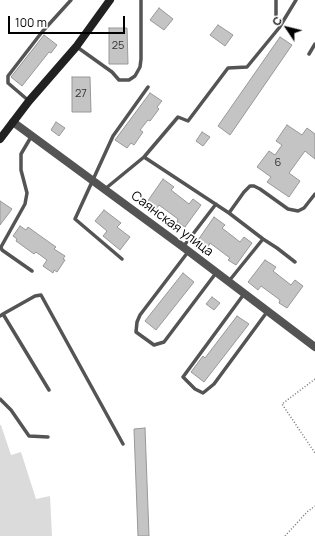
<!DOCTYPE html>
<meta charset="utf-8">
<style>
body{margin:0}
#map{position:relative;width:315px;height:536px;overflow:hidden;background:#fff;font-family:Manrope,sans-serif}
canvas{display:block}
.north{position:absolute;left:267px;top:8px;width:40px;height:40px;-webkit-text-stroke:3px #fff;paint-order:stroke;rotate:305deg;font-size:11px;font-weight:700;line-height:16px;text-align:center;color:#000}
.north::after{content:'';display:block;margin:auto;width:14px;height:18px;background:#000;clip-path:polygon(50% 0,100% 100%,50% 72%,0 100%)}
.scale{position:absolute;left:8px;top:16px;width:117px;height:18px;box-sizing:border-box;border:2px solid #000;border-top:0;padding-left:5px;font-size:12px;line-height:14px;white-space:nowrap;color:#000;-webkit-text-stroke:3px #fff;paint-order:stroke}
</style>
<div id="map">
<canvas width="315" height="536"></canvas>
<div class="north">С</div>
<div class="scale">100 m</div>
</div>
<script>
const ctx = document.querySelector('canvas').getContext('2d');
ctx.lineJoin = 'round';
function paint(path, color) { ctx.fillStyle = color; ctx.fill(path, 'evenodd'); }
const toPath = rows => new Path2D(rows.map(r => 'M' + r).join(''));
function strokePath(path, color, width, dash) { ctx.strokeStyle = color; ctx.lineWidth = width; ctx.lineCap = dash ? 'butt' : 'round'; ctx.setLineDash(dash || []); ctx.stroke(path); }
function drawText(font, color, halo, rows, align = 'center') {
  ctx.font = font + ' Manrope,sans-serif'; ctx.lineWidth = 3.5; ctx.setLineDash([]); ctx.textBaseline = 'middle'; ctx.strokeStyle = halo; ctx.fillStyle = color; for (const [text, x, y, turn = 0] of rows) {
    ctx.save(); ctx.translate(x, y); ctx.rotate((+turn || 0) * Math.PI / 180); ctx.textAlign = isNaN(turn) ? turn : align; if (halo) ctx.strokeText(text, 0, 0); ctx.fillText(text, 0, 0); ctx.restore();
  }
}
paint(toPath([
 [0,425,1,425,11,455,21,452,36,499,50,496,52,536,0,536]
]), '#dbdbdb');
const building = toPath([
 [159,8,173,19,164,30,150,20,159,8],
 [218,25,233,35,225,46,210,35,218,25],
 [109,28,127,28,128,64,109,64,109,28],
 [44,35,57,45,51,53,49,52,22,86,11,77,44,35],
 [280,37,292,45,230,135,218,126,280,37],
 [72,77,90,77,91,112,72,112,72,77],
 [150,93,162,101,157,107,159,109,150,121,148,120,140,130,143,132,134,145,131,143,127,148,115,140,150,93],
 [56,122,65,128,59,136,51,130,56,122],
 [287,125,302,135,307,128,315,134,315,159,305,151,289,173,300,181,289,197,267,182,271,177,257,167,269,151,275,155,282,145,276,141,287,125],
 [202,132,210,137,203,146,196,141,202,132],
 [163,179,174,187,171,190,189,204,193,199,201,205,185,227,177,222,178,219,159,205,156,209,147,202,163,179],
 [0,201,12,209,0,225,0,201],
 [104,210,121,223,117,227,130,237,120,250,103,236,107,231,95,221,104,210],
 [214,217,225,225,222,228,240,242,244,237,252,243,236,265,228,260,230,258,210,243,208,247,198,240,214,217],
 [20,226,26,230,28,227,39,235,56,247,54,249,65,256,63,259,65,260,57,272,54,270,53,273,43,266,47,260,36,252,34,254,16,241,17,239,13,236,20,226],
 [265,260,276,267,273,271,291,285,295,280,303,286,287,308,279,303,280,300,261,286,258,290,248,282,265,260],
 [183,273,194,282,156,330,145,321,183,273],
 [212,297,220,303,214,310,206,304,212,297],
 [237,316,249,324,204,382,191,372,203,356,205,358,237,316],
 [145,428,149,536,138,536,134,429,145,428]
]);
paint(building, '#c4c4c4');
strokePath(building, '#989898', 1);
strokePath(toPath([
 [315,379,282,404,315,453],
 [285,536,307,512,315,506]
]), '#767676', 1.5, [1, 2]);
strokePath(toPath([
 [276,15,276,0],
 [77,47,112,72,119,80,129,80,135,76,140,67,141,59,141,0],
 [309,54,315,44],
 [29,101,8,83,8,76,42,32,71,0],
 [31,137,21,154,21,170,27,193,25,204,1,247,2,250,32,271],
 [144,157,229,213,244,192,250,186,254,186,260,189,288,209,298,211,304,208,315,194],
 [105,189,144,157,178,117,188,121,228,68,247,67,279,28,296,0],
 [263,239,277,248,295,262],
 [183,247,216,204],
 [188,252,140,315,137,322,136,332,154,345,164,342,216,273],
 [122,259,75,219,113,136,148,87],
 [229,281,263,239,229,213],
 [244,294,183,377,195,389,203,393,214,384,267,312],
 [3,314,35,296,41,295,123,444],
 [0,316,3,314,49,390],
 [0,399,11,410,29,436,48,437]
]), '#545454', 3.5);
strokePath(toPath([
 [13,122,183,247,315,347]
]), '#545454', 8);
strokePath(toPath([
 [0,139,29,101,76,47,110,0]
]), '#212121', 8);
drawText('11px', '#313131', null, [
 ["25",118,46],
 ["27",81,94],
 ["6",278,163]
]);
drawText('13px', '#000', '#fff', [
 ["Саянская улица",172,224,37]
]);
</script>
